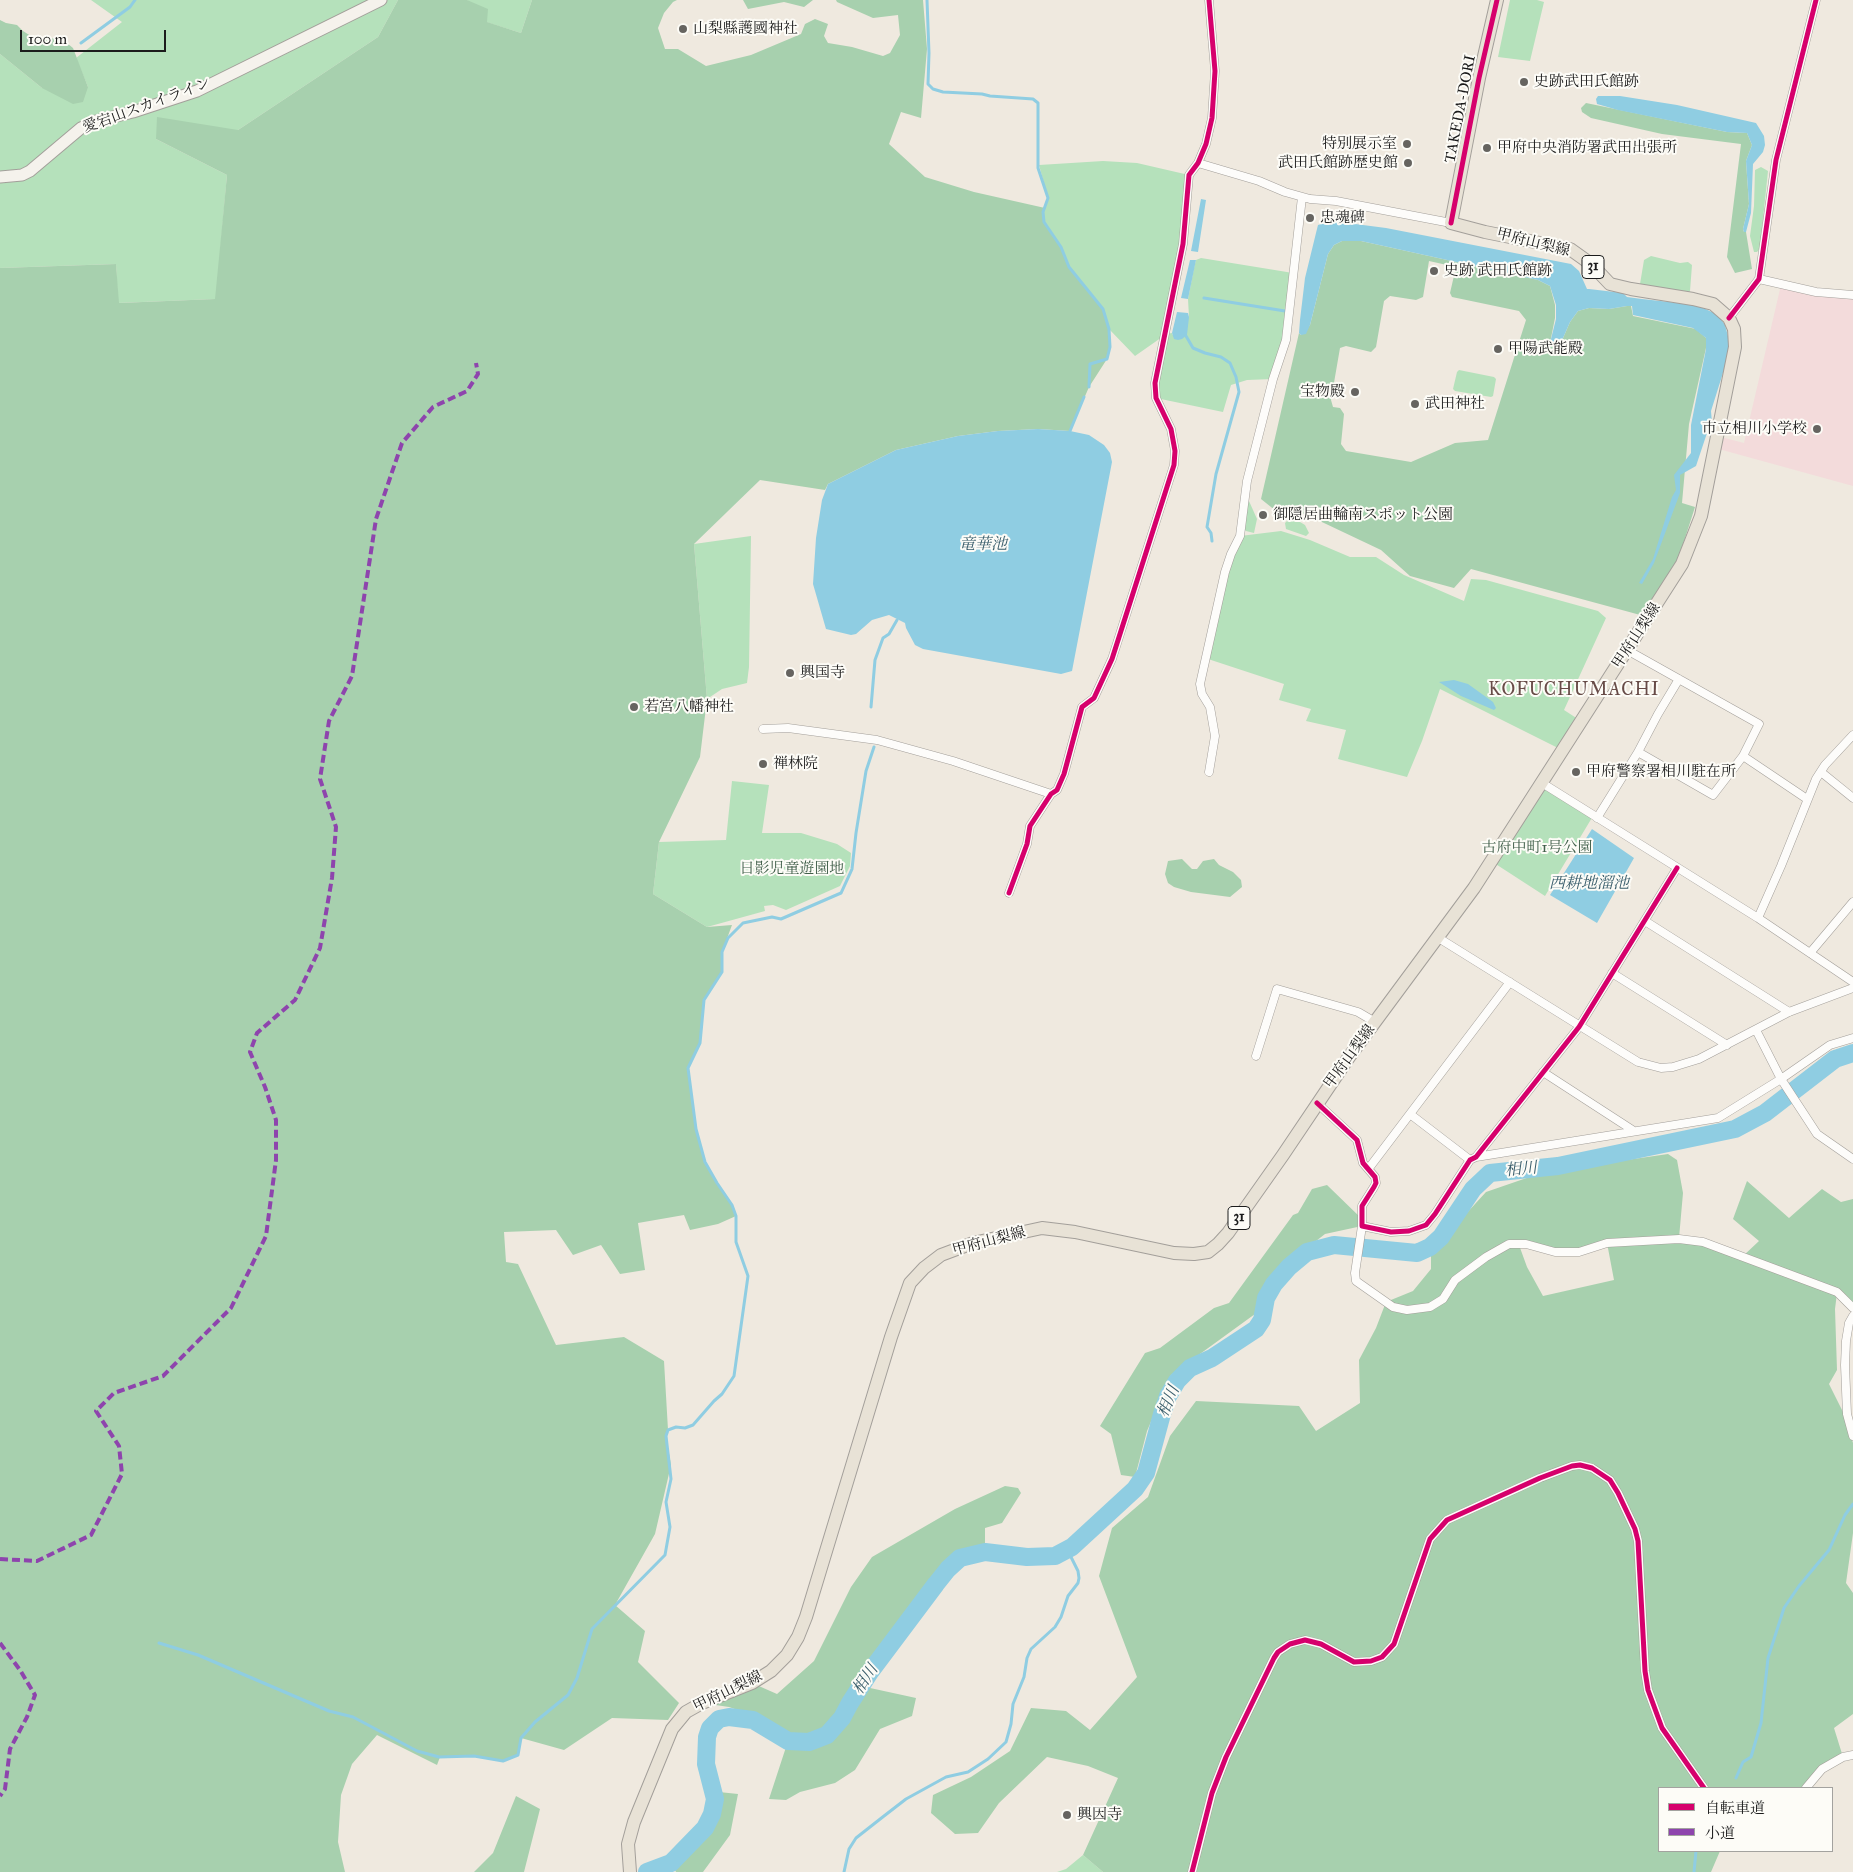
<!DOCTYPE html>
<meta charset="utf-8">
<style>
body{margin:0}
#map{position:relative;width:1853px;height:1872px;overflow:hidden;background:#efe9df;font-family:"IM FELL Great Primer","Noto Serif JP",serif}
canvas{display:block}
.legend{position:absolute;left:1658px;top:1787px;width:175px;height:65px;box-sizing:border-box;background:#fdfcf7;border:1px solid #a3a29f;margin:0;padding:6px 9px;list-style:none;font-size:15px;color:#1c1c1c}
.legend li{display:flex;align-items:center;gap:10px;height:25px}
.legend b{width:25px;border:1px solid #a3a29f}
.scale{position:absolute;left:20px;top:30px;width:146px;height:22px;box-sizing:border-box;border:2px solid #1c1c1c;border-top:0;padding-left:6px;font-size:15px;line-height:18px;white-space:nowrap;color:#1c1c1c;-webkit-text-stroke:4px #fdfcf7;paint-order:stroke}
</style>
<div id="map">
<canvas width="1853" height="1872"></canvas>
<ul class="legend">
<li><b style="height:6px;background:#d6006c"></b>自転車道</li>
<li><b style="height:6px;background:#8e44ad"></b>小道</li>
</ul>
<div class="scale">100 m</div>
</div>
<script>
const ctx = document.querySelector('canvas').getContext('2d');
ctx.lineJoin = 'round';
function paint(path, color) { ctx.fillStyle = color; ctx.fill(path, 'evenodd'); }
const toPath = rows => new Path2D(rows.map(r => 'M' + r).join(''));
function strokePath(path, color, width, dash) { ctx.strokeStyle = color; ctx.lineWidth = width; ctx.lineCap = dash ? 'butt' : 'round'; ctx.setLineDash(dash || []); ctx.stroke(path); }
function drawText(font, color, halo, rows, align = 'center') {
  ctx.font = font + ' "IM FELL Great Primer","Noto Serif JP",serif'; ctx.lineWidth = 4; ctx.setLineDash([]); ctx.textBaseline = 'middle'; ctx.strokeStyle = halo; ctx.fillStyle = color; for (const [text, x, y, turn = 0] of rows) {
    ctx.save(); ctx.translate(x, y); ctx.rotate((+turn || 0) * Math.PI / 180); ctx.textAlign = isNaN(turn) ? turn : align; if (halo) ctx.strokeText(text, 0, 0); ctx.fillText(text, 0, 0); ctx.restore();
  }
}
paint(toPath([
 [1781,285,1853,295,1853,486,1715,448,1717,436,1744,443]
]), '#f3dbdb');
paint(toPath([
 [91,0,398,0,378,37,238,130,156,139,227,175,216,299,118,303,116,264,0,268,0,54,42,88,88,87,76,58,122,22],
 [467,0,532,0,521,33,486,22],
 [1510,0,1537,0,1544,2,1530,61,1498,57],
 [1103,161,1137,163,1189,175,1188,203,1166,334,1172,333,1172,335,1189,317,1188,299,1194,268,1196,260,1201,258,1293,273,1292,300,1273,379,1247,380,1231,385,1223,412,1156,398,1165,335,1135,356,1109,329,1103,309,1069,267,1061,247,1044,222,1043,212,1048,198,1039,165],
 [1761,167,1768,171,1760,248,1757,252,1754,252,1750,236,1754,206,1755,170],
 [1651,256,1680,263,1688,262,1692,265,1690,291,1688,293,1641,286,1640,284,1644,260],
 [1459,370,1494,377,1496,379,1493,396,1491,397,1455,391,1453,389,1457,372],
 [1249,501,1257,519,1254,533,1246,531,1244,529,1247,510,1247,503],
 [1288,520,1300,522,1305,525,1309,533,1306,536,1286,529,1285,523],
 [1281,531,1310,540,1350,557,1376,557,1404,575,1464,601,1471,579,1486,580,1598,611,1606,618,1564,710,1581,721,1562,750,1440,689,1422,741,1407,777,1338,759,1346,730,1306,721,1311,709,1279,700,1284,684,1205,658,1225,572,1240,536],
 [751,536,749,667,747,683,722,689,707,699,694,544],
 [732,781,769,785,762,833,801,833,837,844,851,853,850,866,840,886,786,910,773,905,764,906,765,911,707,927,653,894,659,842,726,840],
 [1542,783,1593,816,1545,896,1491,861],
 [1083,1855,1103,1872,1057,1872,1066,1869]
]), '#b5e1bb');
paint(toPath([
 [398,0,467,0,488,9,487,22,521,33,532,0,677,0,673,2,664,13,658,28,665,49,678,49,706,66,751,55,801,34,805,24,815,19,828,24,824,36,828,43,852,47,883,56,890,53,900,35,898,15,873,18,837,2,836,0,923,0,927,49,921,118,901,112,889,144,925,177,974,192,1045,208,1043,215,1044,222,1061,247,1069,267,1103,309,1109,329,1110,347,1107,359,1089,387,1070,431,1038,429,998,431,958,436,896,450,828,484,825,490,760,480,694,544,707,699,700,757,659,842,653,894,707,927,732,925,722,952,722,972,704,1000,700,1043,688,1068,696,1129,705,1162,717,1183,732,1205,736,1216,718,1224,690,1230,684,1215,638,1223,645,1270,620,1274,601,1245,573,1255,556,1230,504,1232,506,1262,518,1264,556,1345,624,1337,664,1361,668,1430,666,1436,671,1465,655,1534,615,1605,645,1631,638,1662,679,1703,668,1720,612,1718,564,1750,521,1738,518,1755,503,1761,474,1756,440,1757,437,1765,377,1735,352,1764,341,1795,338,1842,345,1872,0,1872,0,268,116,264,119,303,215,299,227,175,156,139,157,117,238,130,378,37],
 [743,0,813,0,804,7,784,2,748,9],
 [0,20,6,23,17,25,23,31,40,42,54,38,62,39,73,48,88,87,83,102,73,104,42,88,0,54],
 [1586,103,1727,132,1747,133,1752,145,1746,161,1749,204,1743,229,1744,232,1746,232,1752,269,1735,273,1727,257,1741,144,1662,134,1591,118,1582,112,1581,108],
 [1342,241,1361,241,1538,280,1550,286,1555,305,1555,318,1550,343,1554,345,1560,345,1570,322,1578,311,1589,308,1609,309,1627,306,1631,306,1633,316,1696,329,1706,338,1706,348,1689,424,1682,503,1695,507,1679,557,1644,616,1471,569,1454,588,1410,576,1381,550,1305,514,1281,515,1261,499,1299,333,1301,335,1310,325,1328,254,1334,245],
 [1429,261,1456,267,1450,293,1452,297,1519,311,1526,320,1488,440,1455,443,1411,462,1346,451,1341,444,1344,414,1340,408,1333,407,1331,400,1340,348,1346,346,1371,352,1376,347,1384,301,1390,296,1416,300,1423,297],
 [1182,859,1192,869,1197,869,1203,861,1214,859,1219,865,1233,872,1241,880,1242,887,1230,897,1191,892,1174,887,1168,883,1165,874,1168,861],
 [1668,1154,1677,1160,1683,1193,1679,1238,1742,1257,1759,1241,1733,1219,1747,1181,1789,1218,1822,1189,1841,1202,1853,1199,1853,1308,1837,1293,1835,1309,1837,1370,1829,1384,1844,1414,1853,1443,1853,1533,1846,1583,1853,1593,1853,1714,1834,1728,1843,1757,1822,1769,1806,1788,1659,1788,1659,1851,1720,1851,1711,1872,1103,1872,1083,1855,1118,1778,1088,1766,1047,1757,999,1803,978,1833,955,1834,931,1813,933,1795,971,1777,1010,1751,1031,1708,1066,1711,1090,1730,1137,1677,1099,1576,1112,1528,1148,1497,1170,1436,1196,1401,1299,1406,1316,1431,1360,1403,1359,1360,1376,1328,1386,1302,1413,1291,1431,1269,1431,1252,1486,1192,1544,1172],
 [1607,1243,1614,1280,1543,1296,1527,1267,1519,1245,1579,1252],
 [1327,1185,1362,1219,1362,1226,1325,1234,1288,1263,1267,1290,1262,1305,1255,1314,1171,1375,1147,1431,1135,1477,1121,1475,1111,1434,1100,1426,1145,1353,1160,1348,1214,1308,1229,1303,1293,1215,1298,1213,1312,1189],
 [1005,1486,1018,1488,1021,1493,1002,1523,985,1528,985,1552,960,1558,948,1569,861,1686,916,1698,912,1716,880,1729,855,1770,835,1783,800,1792,786,1800,769,1799,788,1741,766,1720,729,1707,702,1703,752,1683,777,1694,814,1661,851,1587,872,1557,955,1509],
 [719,1792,738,1794,730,1835,703,1872,676,1872,671,1863,705,1828,712,1814,715,1799],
 [516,1796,540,1809,524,1872,474,1872,493,1853]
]), '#a7d0ae');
paint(toPath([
 [1598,96,1620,96,1677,105,1756,123,1764,136,1765,145,1763,152,1753,164,1751,213,1746,232,1744,232,1743,229,1749,204,1746,161,1752,145,1747,133,1727,132,1618,110,1597,104,1596,99],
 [1201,199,1206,200,1198,252,1191,251],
 [1332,221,1386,228,1571,264,1579,271,1587,289,1589,289,1623,293,1627,297,1642,299,1697,305,1716,314,1721,319,1725,325,1729,340,1728,357,1711,411,1712,423,1708,430,1696,466,1680,475,1680,493,1654,563,1642,584,1639,583,1653,559,1672,497,1676,490,1674,475,1691,453,1691,425,1706,349,1706,338,1693,328,1633,315,1632,306,1627,306,1609,309,1589,308,1578,311,1570,322,1560,345,1554,345,1550,343,1556,319,1556,305,1550,286,1538,280,1361,241,1342,241,1334,245,1328,254,1310,325,1306,334,1301,335,1299,333,1300,320,1305,278,1316,233,1318,225],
 [1190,260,1196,260,1188,299,1181,298],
 [1177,312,1188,313,1189,317,1187,335,1182,339,1178,340,1174,339,1172,333],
 [1038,429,1070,431,1089,435,1104,445,1110,453,1112,462,1072,671,1061,674,923,649,915,645,906,628,905,623,889,615,872,620,856,634,851,635,826,629,813,584,816,538,822,500,828,484,896,450,958,436,998,431],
 [1454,680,1468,684,1493,702,1496,708,1494,710,1461,696,1439,682],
 [1592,829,1634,858,1597,923,1550,895]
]), '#8fcde2');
strokePath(toPath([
 [927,0,929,53,928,84,933,89,943,92,982,94,990,96,1033,99,1038,103,1038,168,1048,198,1043,212,1044,222,1061,247,1069,267,1103,309,1109,329,1110,347,1107,359,1090,364,1089,387],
 [81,43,130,7,135,0],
 [1204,298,1285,311],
 [1186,336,1193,348,1205,353,1221,357,1230,363,1236,377,1239,392,1216,474,1207,527,1211,533,1212,541],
 [1070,431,1084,397],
 [871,707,875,660,883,638,889,634,897,620],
 [159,1643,198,1655,329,1711,353,1717,417,1751,439,1757,474,1756,503,1761,518,1755,521,1738,535,1722,568,1695,577,1678,592,1629,665,1555,670,1527,666,1502,671,1479,666,1436,668,1430,676,1427,685,1428,693,1425,714,1401,722,1394,734,1376,748,1276,736,1242,736,1216,732,1205,717,1183,705,1162,696,1129,688,1068,700,1043,704,1000,722,972,722,952,728,938,743,923,772,917,781,919,841,893,852,869,856,833,866,771,874,747],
 [1736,1778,1743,1762,1751,1757,1761,1723,1768,1658,1784,1608,1799,1586,1829,1550,1845,1515,1853,1504],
 [844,1872,849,1849,856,1838,884,1816,906,1799,946,1777,968,1772,988,1759,1006,1742,1011,1724,1013,1704,1024,1677,1027,1658,1031,1649,1055,1627,1061,1617,1068,1596,1078,1583,1079,1578,1078,1571,1067,1549],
 [1694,1872,1696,1851]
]), '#8fcde2', 3);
strokePath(toPath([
 [647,1872,671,1863,705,1828,712,1814,715,1799,706,1764,707,1737,710,1728,719,1719,729,1717,753,1720,788,1741,809,1742,827,1735,842,1718,850,1703,870,1672,936,1584,948,1569,960,1558,985,1552,1027,1557,1055,1556,1072,1547,1135,1489,1146,1473,1162,1414,1168,1396,1177,1381,1190,1368,1212,1358,1256,1329,1262,1320,1266,1298,1274,1284,1289,1267,1307,1252,1334,1245,1417,1253,1430,1247,1441,1237,1473,1189,1490,1173,1558,1166,1735,1129,1765,1113,1835,1059,1853,1053]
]), '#8fcde2', 18);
const minor = toPath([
 [1198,163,1259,181,1285,192,1310,199,1336,201,1451,223],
 [1759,279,1816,292,1853,295],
 [1729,318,1759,279,1776,160,1816,0],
 [1627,650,1759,724,1743,756,1713,795,1638,752],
 [763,729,788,728,877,740,953,761,1051,794],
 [1743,756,1807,799],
 [1209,772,1215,736,1210,707,1202,694,1200,684,1225,572,1231,554,1240,536,1247,481,1273,379,1286,340,1302,197],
 [1821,772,1853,798],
 [1542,783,1758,918,1853,982],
 [1597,818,1638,752,1658,714,1679,679],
 [1009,893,1027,844,1030,826,1051,794,1057,790,1064,774,1082,707,1094,698,1112,659,1174,465,1175,451,1171,429,1156,398,1155,383,1183,244,1189,175,1198,163,1206,144,1212,118,1215,71,1209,0],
 [1758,918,1781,866,1816,779,1825,765,1853,735],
 [1645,921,1789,1012],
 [1437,937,1638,1062,1661,1068,1673,1067,1699,1059,1789,1012,1853,988],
 [1810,953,1853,902],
 [1612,973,1727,1045],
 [1756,1030,1781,1079,1817,1134,1853,1159],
 [1256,1056,1277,989,1358,1012,1375,1022],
 [1543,1072,1634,1131],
 [1317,1103,1357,1140,1363,1163,1375,1177,1376,1183,1374,1187,1362,1206,1362,1226,1391,1232,1409,1231,1426,1225,1435,1214,1470,1160,1476,1157,1579,1027,1677,868],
 [1410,1114,1470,1160],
 [1476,1157,1718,1118,1781,1079,1830,1045,1853,1038],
 [1369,1168,1510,982],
 [1362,1226,1355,1273,1356,1281,1393,1307,1407,1310,1430,1307,1443,1299,1455,1280,1486,1257,1509,1244,1526,1244,1555,1252,1579,1252,1607,1243,1679,1239,1703,1242,1837,1292,1853,1308],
 [1853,1316,1849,1323,1846,1341,1845,1365,1847,1414,1853,1436],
 [1806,1788,1822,1769,1843,1757,1853,1755],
 [1192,1872,1212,1793,1226,1757,1274,1658,1278,1652,1290,1644,1305,1640,1321,1644,1354,1662,1371,1661,1382,1657,1394,1644,1430,1539,1447,1520,1540,1478,1572,1466,1580,1465,1592,1468,1610,1480,1618,1493,1635,1529,1638,1541,1645,1671,1648,1690,1662,1728,1704,1788]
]);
const secondary = toPath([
 [0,177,22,175,30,171,81,128,96,121,133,112,197,91,381,0]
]);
const primary = toPath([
 [630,1872,628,1844,634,1822,672,1729,686,1712,702,1703,752,1683,771,1671,787,1655,798,1637,806,1617,891,1337,910,1283,924,1268,941,1255,973,1243,1042,1228,1075,1232,1174,1253,1194,1254,1208,1252,1218,1244,1228,1233,1283,1155,1349,1057,1474,888,1682,564,1701,516,1735,347,1734,329,1729,318,1713,304,1693,299,1631,289,1610,284,1591,264,1570,249,1485,232,1451,223,1479,78,1497,0]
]);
strokePath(minor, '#a39f9a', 9);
strokePath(secondary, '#a39f9a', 13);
strokePath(primary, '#a39f9a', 14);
strokePath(minor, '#fdfcfa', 8);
strokePath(secondary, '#f5f2ec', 11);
strokePath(primary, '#e8e2d6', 12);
strokePath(toPath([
 [0,1559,37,1561,91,1535,122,1474,119,1446,96,1411,114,1393,163,1376,231,1308,266,1236,276,1160,276,1120,265,1087,250,1052,257,1033,295,1000,320,948,332,878,336,827,320,779,329,721,352,676,376,519,402,443,433,407,467,391,478,374,476,363],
 [0,1643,20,1670,35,1695,27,1717,10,1749,5,1789,0,1796]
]), '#8e44ad', 4, [8, 4]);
strokePath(toPath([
 [1451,223,1479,78,1497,0],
 [1729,318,1759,279,1776,160,1816,0],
 [1009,893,1027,844,1030,826,1051,794,1057,790,1064,774,1082,707,1094,698,1112,659,1174,465,1175,451,1171,429,1156,398,1155,383,1183,244,1189,175,1198,163,1206,144,1212,118,1215,71,1209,0],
 [1317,1103,1357,1140,1363,1163,1375,1177,1376,1183,1374,1187,1362,1206,1362,1226,1391,1232,1409,1231,1426,1225,1435,1214,1470,1160,1476,1157,1579,1027,1677,868],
 [1192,1872,1212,1793,1226,1757,1274,1658,1278,1652,1290,1644,1305,1640,1321,1644,1354,1662,1371,1661,1382,1657,1394,1644,1430,1539,1447,1520,1540,1478,1572,1466,1580,1465,1592,1468,1610,1480,1618,1493,1635,1529,1638,1541,1645,1671,1648,1690,1662,1728,1704,1788]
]), '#d6006c', 5);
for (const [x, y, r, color] of [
 [683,29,5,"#666460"],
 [1524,82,5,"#666460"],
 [1407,144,5,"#666460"],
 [1487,148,5,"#666460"],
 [1408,163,5,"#666460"],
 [1310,218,5,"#666460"],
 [1434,271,5,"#666460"],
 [1498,349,5,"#666460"],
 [1355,392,5,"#666460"],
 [1415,404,5,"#666460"],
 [1817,429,5,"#666460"],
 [1263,515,5,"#666460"],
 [790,673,5,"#666460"],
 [634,707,5,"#666460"],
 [763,764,5,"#666460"],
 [1576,772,5,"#666460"],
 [1067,1815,5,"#666460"]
]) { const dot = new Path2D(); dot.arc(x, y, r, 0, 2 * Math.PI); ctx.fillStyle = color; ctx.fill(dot); strokePath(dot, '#fdfcf7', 2); }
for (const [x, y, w] of [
 [1593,267,22],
 [1239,1218,22]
]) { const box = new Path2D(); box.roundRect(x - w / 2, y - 11.5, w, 23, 4); ctx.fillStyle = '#fdfcf7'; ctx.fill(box); strokePath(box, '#1c1c1c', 1); }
drawText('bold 14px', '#1c1c1c', null, [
 ["31",1593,267],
 ["31",1239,1218]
]);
drawText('15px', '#1c1c1c', '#fdfcf7', [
 ["山梨縣護國神社",693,29],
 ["史跡武田氏館跡",1534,82],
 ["特別展示室",1397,144,"right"],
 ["甲府中央消防署武田出張所",1497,148],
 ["武田氏館跡歴史館",1398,163,"right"],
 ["忠魂碑",1320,218],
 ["史跡 武田氏館跡",1444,271],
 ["甲陽武能殿",1508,349],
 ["宝物殿",1345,392,"right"],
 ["武田神社",1425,404],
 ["市立相川小学校",1807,429,"right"],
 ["御隠居曲輪南スポット公園",1273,515],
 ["興国寺",800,673],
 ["若宮八幡神社",644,707],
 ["禅林院",773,764],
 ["甲府警察署相川駐在所",1586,772],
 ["興因寺",1077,1815]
], 'left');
drawText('15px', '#1c1c1c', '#fdfcf7', [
 ["愛宕山スカイライン",147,106,-20],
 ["TAKEDA-DORI",1461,109,-79],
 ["甲府山梨線",1533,243,14],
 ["甲府山梨線",1637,636,-57],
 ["甲府山梨線",1350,1057,-54],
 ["甲府山梨線",989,1242,-15],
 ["甲府山梨線",728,1692,-26]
]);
drawText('15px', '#415f4a', '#fdfcf7', [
 ["古府中町1号公園",1537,848],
 ["日影児童遊園地",792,869]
]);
drawText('italic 16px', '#3a5e6c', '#fdfcf7', [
 ["竜華池",983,545],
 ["西耕地溜池",1589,884],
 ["相川",1521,1170,-6],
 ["相川",1169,1402,-67],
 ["相川",866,1680,-57]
]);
ctx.letterSpacing = '1px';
drawText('18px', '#674b47', '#fdfcf7', [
 ["KOFUCHUMACHI",1574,691]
]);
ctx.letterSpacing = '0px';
</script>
